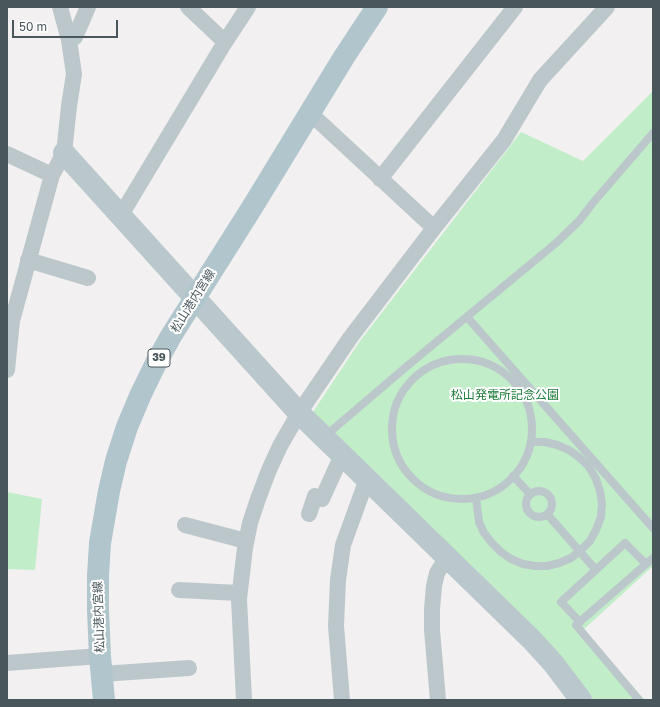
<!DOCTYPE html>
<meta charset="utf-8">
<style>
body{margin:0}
#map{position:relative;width:660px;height:707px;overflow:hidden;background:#f2f0f0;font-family:"Golos Text",sans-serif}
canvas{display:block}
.frame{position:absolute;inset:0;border:8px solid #49575c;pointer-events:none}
.scale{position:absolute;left:12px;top:20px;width:106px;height:18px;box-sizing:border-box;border:2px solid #49575c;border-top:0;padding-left:5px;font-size:12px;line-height:14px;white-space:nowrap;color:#49575c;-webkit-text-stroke:3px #fff;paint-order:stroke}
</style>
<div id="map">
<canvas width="660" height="707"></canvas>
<div class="frame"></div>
<div class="scale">50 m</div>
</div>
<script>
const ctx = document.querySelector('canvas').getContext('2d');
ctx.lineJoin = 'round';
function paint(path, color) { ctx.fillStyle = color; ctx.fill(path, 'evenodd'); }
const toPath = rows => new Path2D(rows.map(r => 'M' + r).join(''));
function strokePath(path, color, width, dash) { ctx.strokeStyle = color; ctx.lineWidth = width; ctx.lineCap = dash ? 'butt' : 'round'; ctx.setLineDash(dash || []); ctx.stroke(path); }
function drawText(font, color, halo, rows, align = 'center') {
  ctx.font = font + ' "Golos Text","Noto Sans JP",sans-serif'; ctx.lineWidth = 4; ctx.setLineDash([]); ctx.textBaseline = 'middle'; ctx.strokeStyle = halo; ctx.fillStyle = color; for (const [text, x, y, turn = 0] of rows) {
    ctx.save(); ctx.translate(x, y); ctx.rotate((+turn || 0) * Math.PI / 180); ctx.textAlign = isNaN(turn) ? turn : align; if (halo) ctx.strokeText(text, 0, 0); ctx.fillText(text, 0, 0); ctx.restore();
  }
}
paint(toPath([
 [653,91,653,566,583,630,645,700,588,700,313,412,360,341,521,132,583,161],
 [7,492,42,499,35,570,7,569]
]), '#c1edc8');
strokePath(toPath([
 [467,317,653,528],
 '392 429a70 70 0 1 1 140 0a70 70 0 1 1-140 0Z',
 [324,437,406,367,556,243,579,221,592,204,653,133],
 [513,476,530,494],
 '526 504a13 13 0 1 1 26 0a13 13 0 1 1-26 0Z',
 [476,498,479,522,484,533,492,543,501,552,511,559,523,564,535,566,547,566,559,563,571,558,580,551,590,541,596,530,601,517,602,504,600,491,596,479,589,467,580,458,569,450,557,445,545,442,532,442],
 [547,514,596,570],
 [580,622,561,602,625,543,646,564],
 [639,700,576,625,653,558]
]), '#bcc7cc', 8);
strokePath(toPath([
 [188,7,225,42],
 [69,40,75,37,88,7],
 [310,113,434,228],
 [7,154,52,175],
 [380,179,515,7],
 [121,215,225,42,248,7],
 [28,260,88,278],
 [7,370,12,321,52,175,64,153,69,106,74,74,69,40,60,7],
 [309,514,315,496,322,499,342,455],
 [185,525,246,541],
 [179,590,239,593],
 [7,663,100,656],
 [102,674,189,668],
 [244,700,239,599,245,548,250,523,258,499,269,470,280,446,299,413,350,338,434,228,504,140,540,80,607,7],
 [342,700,336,626,338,580,343,545,367,479],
 [438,700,432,630,432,609,434,586,437,573,447,557]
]), '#bcc7cc', 16);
strokePath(toPath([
 [64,153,299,413,532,640,553,663,581,700]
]), '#bac8cd', 22);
strokePath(toPath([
 [104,700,100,656,98,610,98,576,100,543,109,491,116,461,127,427,140,396,156,363,171,336,253,206,344,57,377,7]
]), '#b1c5cd', 22);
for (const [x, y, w] of [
 [159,358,22]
]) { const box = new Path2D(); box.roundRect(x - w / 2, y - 9, w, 18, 3); ctx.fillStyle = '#fff'; ctx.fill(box); strokePath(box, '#49575c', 1); }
drawText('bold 11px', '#49575c', null, [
 ["39",159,358]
]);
drawText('12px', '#49575c', '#fff', [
 ["松山港内宮線",193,301,-58],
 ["松山港内宮線",99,617,-92]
]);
drawText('12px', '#1c7b37', '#fff', [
 ["松山発電所記念公園",505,395]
]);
</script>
